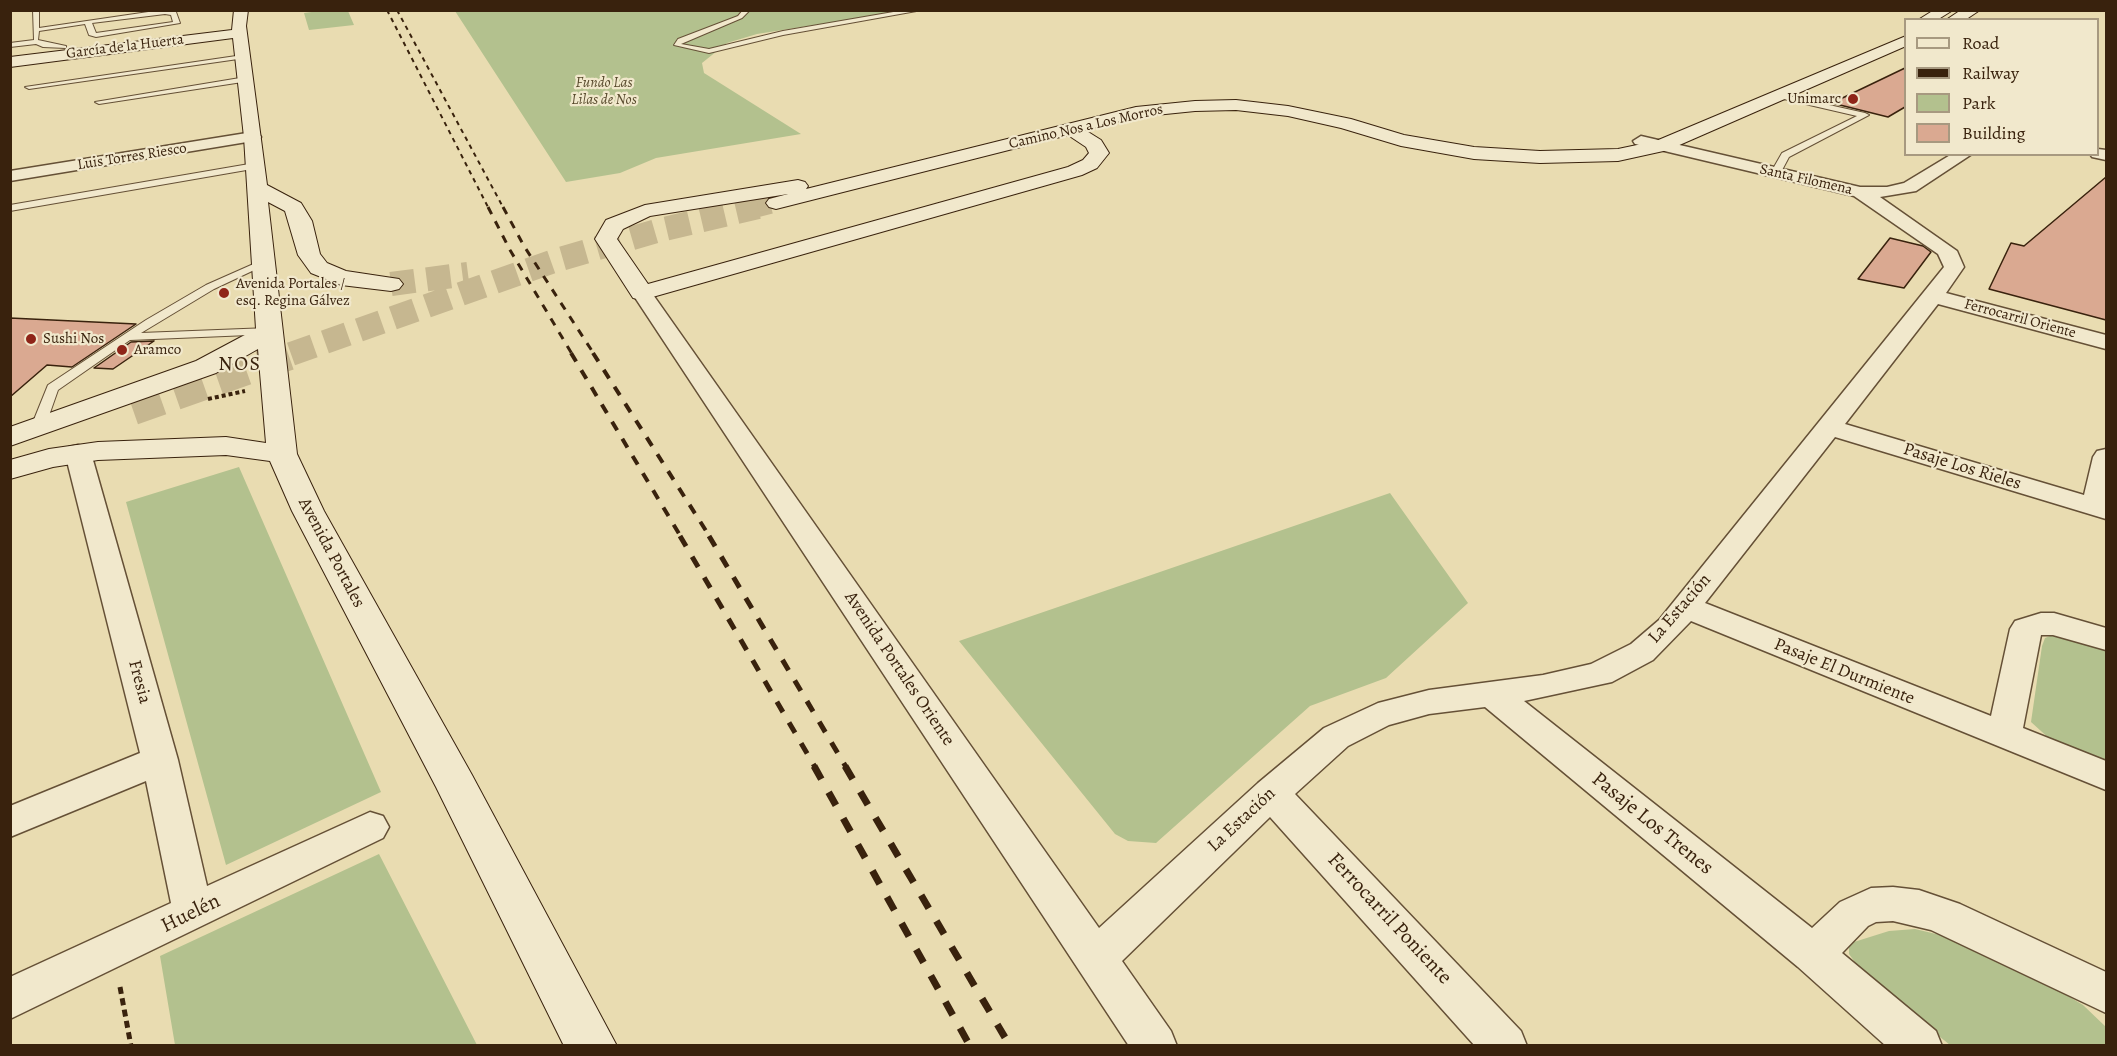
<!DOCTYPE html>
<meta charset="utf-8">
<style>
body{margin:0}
#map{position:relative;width:2117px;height:1056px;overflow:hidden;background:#e9dcb1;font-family:Alegreya,serif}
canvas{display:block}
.frame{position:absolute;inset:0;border:12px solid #39220d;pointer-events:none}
.legend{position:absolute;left:1904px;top:18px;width:195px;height:138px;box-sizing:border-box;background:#f1e8cc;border:2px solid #a79980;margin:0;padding:8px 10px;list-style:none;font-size:18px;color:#39220d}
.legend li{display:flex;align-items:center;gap:12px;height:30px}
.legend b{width:30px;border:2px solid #a79980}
</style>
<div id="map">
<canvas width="2117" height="1056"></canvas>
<div class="frame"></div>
<ul class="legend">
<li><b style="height:8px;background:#f1e8cc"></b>Road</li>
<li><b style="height:8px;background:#39220d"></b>Railway</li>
<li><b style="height:16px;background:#b3c18e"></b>Park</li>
<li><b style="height:16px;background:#daa991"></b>Building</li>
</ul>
</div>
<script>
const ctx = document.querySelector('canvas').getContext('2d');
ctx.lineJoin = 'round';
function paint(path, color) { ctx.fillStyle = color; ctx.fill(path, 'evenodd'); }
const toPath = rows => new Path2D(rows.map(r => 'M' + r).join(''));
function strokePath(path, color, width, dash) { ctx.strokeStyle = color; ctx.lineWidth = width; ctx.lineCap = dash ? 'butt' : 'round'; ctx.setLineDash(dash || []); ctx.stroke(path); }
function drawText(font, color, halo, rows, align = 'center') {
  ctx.font = font + ' Alegreya,serif'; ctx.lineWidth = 4.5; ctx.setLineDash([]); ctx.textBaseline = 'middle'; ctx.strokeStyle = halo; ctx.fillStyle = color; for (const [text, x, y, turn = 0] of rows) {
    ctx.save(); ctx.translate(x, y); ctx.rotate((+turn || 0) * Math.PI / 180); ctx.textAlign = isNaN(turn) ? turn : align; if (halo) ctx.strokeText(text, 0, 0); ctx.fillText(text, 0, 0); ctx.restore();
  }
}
paint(toPath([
 [327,10,348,11,354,25,309,30,304,13],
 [455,11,905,11,757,34,727,43,702,63,704,73,801,134,656,158,620,173,566,182],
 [239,467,381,792,226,865,126,502],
 [1390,493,1468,603,1386,678,1310,706,1156,843,1128,841,1115,834,959,641],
 [2055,634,2106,647,2106,761,2052,741,2031,722,2042,646,2045,638],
 [379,854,477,1045,175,1045,160,956],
 [1915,929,1953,938,2048,984,2083,1005,2106,1027,2106,1045,1950,1045,1865,976,1849,954,1849,947,1854,942,1889,931]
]), '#b3c18e');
const building = toPath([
 [1905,68,1905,107,1888,117,1832,103,1905,68],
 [2106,177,2106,320,1989,289,2011,243,2024,246,2106,177],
 [1890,238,1923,246,1931,252,1904,288,1858,279,1890,238],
 [10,318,136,324,72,367,47,365,10,397,10,318],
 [154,341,113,369,94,368,131,342,154,341]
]);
paint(building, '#daa991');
strokePath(building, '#39220d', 1.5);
strokePath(toPath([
 [752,209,776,203]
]), '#c6b790', 19, [19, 10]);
strokePath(toPath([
 [391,284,468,274],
 [291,354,557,260,660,230,758,207]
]), '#c6b790', 24, [24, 12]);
strokePath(toPath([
 [133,410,295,353]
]), '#c6b790', 30, [30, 15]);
const lane = toPath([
 [33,10,39,10,39,28,162,10,176,12,180,23,96,37,89,35,85,24,39,31,38,40,66,46,66,48,43,47,36,44,10,47,10,43,34,40,33,10],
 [165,14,171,15,173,22,96,33,92,23,165,14],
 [743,10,750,10,742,18,681,44,709,49,783,31,905,10,922,10,783,35,709,53,674,45,678,39,738,16,743,10],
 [243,55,245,58,29,89,25,87,243,55],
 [246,77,249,81,99,104,95,102,246,77],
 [1775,93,1865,113,1869,115,1789,157,1780,174,1775,177,1770,174,1782,153,1857,116,1775,97,1775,93],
 [255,163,258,164,258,168,10,211,10,205,255,163],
 [258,262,267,264,214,289,141,333,269,328,275,332,273,334,130,340,58,390,45,427,43,430,33,430,31,427,48,385,146,320,206,285,258,262]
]);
const street = toPath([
 [253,132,259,134,261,137,259,140,10,181,10,171,253,132],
 [1641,136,1860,187,1887,187,1904,183,1952,154,1972,154,1916,191,1880,197,1957,251,1964,267,1946,293,2106,335,2106,349,1938,304,1845,424,2084,495,2093,457,2097,451,2106,449,2106,519,1835,437,1705,603,1991,716,2010,629,2015,621,2041,613,2054,613,2106,628,2106,650,2053,635,2041,635,2023,728,2106,761,2106,790,1691,621,1653,660,1612,682,1524,701,1812,928,1840,902,1871,888,1893,887,1919,890,1960,904,2106,972,2106,1013,1931,930,1893,921,1876,922,1868,926,1842,953,1936,1031,1942,1046,1886,1046,1798,967,1485,707,1429,714,1389,725,1348,746,1295,794,1521,1031,1527,1046,1475,1046,1270,817,1122,961,1171,1031,1177,1046,1129,1046,632,293,635,289,649,289,1099,928,1258,783,1324,728,1378,703,1429,690,1543,675,1591,664,1631,644,1659,620,1944,267,1938,254,1854,196,1635,144,1633,141,1641,136],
 [2098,149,2106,150,2106,160,2092,157,2090,154,2098,154,2098,149],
 [78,445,87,447,91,453,178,760,207,886,370,812,383,816,389,827,383,838,10,1019,10,977,171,903,146,781,10,837,10,806,140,753,65,453,69,447,78,445]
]);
const secondary = toPath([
 [234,10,248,10,246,26,267,185,301,203,312,221,320,254,327,263,346,271,399,279,403,284,399,289,391,291,341,285,311,273,298,255,285,211,268,202,297,454,324,511,472,775,617,1046,564,1046,436,787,292,511,270,461,226,455,98,460,53,467,10,479,10,460,49,449,98,442,226,437,266,443,258,349,216,373,10,446,10,427,196,361,256,329,244,137,233,38,10,67,10,57,232,30,234,10],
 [1934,10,1953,10,1937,20,1918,20,1934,10],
 [1961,10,1980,10,1965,20,1946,20,1961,10],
 [1906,36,1906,46,1668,150,1618,161,1540,163,1474,159,1401,146,1341,128,1288,116,1236,110,1195,111,1136,117,1085,130,1101,140,1109,153,1097,168,1082,175,642,300,633,298,595,239,606,220,645,205,798,180,805,182,808,186,806,189,1136,107,1195,101,1236,100,1288,106,1351,119,1404,135,1474,147,1540,151,1618,149,1656,141,1906,36],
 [1068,135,1086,147,1089,153,1083,160,1068,167,648,284,617,239,623,229,650,216,788,194,769,199,766,203,769,207,776,209,1068,135]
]);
strokePath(lane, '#655036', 2);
strokePath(street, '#655036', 3);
strokePath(secondary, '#39220d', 2);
strokePath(toPath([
 [208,399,245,391]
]), '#39220d', 4, [4, 3]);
strokePath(toPath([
 [120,987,131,1046]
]), '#39220d', 5, [7, 4.5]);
paint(lane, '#f1e8cc');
paint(street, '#f1e8cc');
paint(secondary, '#f1e8cc');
strokePath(toPath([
 [387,10,489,209],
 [397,10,504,209]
]), '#39220d', 2, [4.5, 4.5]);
strokePath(toPath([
 [488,207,510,250,572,354],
 [503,207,524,246,594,354]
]), '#39220d', 3, [8, 8]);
strokePath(toPath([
 [571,353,681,537],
 [593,353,710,537]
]), '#39220d', 4, [10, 10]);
strokePath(toPath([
 [680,536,815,767],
 [709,536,846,767]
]), '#39220d', 5, [12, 12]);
strokePath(toPath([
 [814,766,970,1046],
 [845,766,1010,1046]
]), '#39220d', 7, [15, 15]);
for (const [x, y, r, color] of [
 [1853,99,6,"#8f2418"],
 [224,293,6,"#8f2418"],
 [31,339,6,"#8f2418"],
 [122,350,6,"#8f2418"]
]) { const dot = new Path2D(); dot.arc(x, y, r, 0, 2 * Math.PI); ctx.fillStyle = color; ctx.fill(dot); strokePath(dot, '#f1e8cc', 2); }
drawText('15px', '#39220d', '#f1e8cc', [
 ["García de la Huerta",125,47,-7],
 ["Camino Nos a Los Morros",1086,127,-13],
 ["Luis Torres Riesco",132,157,-9],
 ["Santa Filomena",1806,180,13],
 ["Ferrocarril Oriente",2020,319,15]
]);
drawText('italic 15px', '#584a2d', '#f1e8cc', [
 ["Fundo Las",604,83],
 ["Lilas de Nos",604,100]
]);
drawText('15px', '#39220d', '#f1e8cc', [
 ["Unimarc",1841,99,"right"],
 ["Avenida Portales /",236,284],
 ["esq. Regina Gálvez",236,301],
 ["Sushi Nos",43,339],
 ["Aramco",134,350]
], 'left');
drawText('18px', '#39220d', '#f1e8cc', [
 ["Pasaje Los Rieles",1962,467,17],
 ["Avenida Portales",331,553,62],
 ["La Estación",1680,609,-49],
 ["Avenida Portales Oriente",899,669,56],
 ["Pasaje El Durmiente",1844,672,22],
 ["Fresia",139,682,75],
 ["La Estación",1242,820,-43]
]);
ctx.letterSpacing = '1.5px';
drawText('20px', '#39220d', '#f1e8cc', [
 ["NOS",240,365]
]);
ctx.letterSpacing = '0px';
drawText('21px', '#39220d', '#f1e8cc', [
 ["Pasaje Los Trenes",1652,824,39],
 ["Huelén",191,914,-26],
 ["Ferrocarril Poniente",1389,919,47]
]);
</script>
